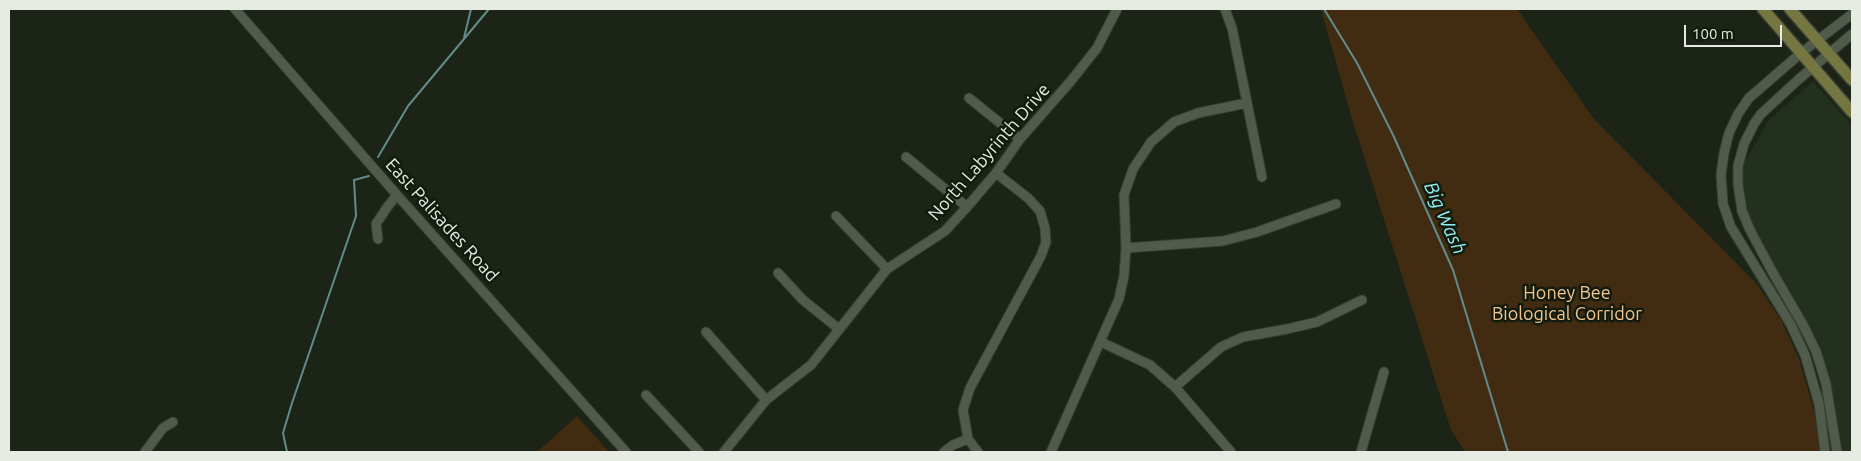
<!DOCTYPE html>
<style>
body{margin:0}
#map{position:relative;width:1861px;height:461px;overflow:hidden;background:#1b2416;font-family:Ubuntu,sans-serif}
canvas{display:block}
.frame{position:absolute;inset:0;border:10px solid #e6ece3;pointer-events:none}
.scale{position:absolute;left:1684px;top:25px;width:98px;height:22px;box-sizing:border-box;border:2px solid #e6ece3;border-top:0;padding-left:6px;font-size:15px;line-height:18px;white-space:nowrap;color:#e6ece3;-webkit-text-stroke:4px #121b0d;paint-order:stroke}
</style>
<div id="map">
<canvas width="1861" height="461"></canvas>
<div class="frame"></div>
<div class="scale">100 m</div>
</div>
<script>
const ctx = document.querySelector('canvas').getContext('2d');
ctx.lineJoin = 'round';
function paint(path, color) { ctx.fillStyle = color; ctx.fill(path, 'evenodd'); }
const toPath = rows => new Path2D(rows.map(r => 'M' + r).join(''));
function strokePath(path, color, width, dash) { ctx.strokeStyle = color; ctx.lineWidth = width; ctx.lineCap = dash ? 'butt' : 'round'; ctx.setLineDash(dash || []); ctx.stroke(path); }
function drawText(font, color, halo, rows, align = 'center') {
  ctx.font = font + ' Ubuntu,sans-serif'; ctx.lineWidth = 5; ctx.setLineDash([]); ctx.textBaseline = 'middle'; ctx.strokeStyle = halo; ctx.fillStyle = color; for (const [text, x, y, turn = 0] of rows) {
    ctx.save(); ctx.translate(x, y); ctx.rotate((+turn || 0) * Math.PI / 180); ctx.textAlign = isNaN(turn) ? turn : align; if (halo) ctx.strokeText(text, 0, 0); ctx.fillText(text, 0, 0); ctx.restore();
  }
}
paint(toPath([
 [1813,81,1852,126,1852,452,1839,452,1820,344,1773,272,1745,212,1742,167,1768,121]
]), '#23301d');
paint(toPath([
 [1321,9,1517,9,1594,119,1756,283,1781,320,1799,359,1814,411,1820,452,1465,452,1451,430,1352,119],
 [577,416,609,452,537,452]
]), '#412c11');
strokePath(toPath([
 [1324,9,1357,63,1394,137,1453,270,1508,452],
 [464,38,471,9],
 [378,157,408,106,489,9],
 [287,452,283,433,292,403,356,216,354,180,369,176]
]), '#628b8c', 2);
const minor = toPath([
 [235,9,397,195,626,452],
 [1225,9,1232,28,1262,177],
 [969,98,1020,139],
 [906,157,967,207],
 [836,216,887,269],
 [378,239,376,224,388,206,397,195],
 [1126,248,1223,241,1257,232,1336,204],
 [778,273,803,300,839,329],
 [706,332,766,400],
 [1101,342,1150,365,1175,387,1231,452],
 [1175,387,1221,347,1243,337,1287,329,1317,322,1362,300],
 [646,395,699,452],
 [145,452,163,428,173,422],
 [724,452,766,400,811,365,887,269,945,231,967,207,996,173,1020,139,1070,82,1097,48,1117,9],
 [944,452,953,445,968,439],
 [978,452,968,439,963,410,970,388,1041,256,1046,242,1045,228,1040,211,1028,198,996,173],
 [1051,452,1119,299,1124,276,1126,248,1124,195,1133,169,1151,142,1174,122,1198,113,1247,103],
 [1361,452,1384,372],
 [1825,452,1819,404,1805,355,1790,323,1731,227,1723,204,1721,175,1724,153,1729,133,1738,114,1749,98,1801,53,1852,14],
 [1837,452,1826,384,1816,351,1802,323,1773,273,1750,230,1742,211,1738,184,1738,166,1744,144,1754,124,1761,114,1799,79,1852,34]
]);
const major = toPath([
 [1763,9,1852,112],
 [1790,9,1852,80]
]);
strokePath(minor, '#373e34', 11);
strokePath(major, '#373e34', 14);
strokePath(minor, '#505b4b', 9);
strokePath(major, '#767641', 11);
drawText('18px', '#e6ece3', '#121b0d', [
 ["North Labyrinth Drive",989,152,-49],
 ["East Palisades Road",442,220,48]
]);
drawText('18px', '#f3c58d', '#121b0d', [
 ["Honey Bee",1567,293],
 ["Biological Corridor",1567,314]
]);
drawText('italic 19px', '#93eff5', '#121b0d', [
 ["Big Wash",1445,218,66]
]);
</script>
